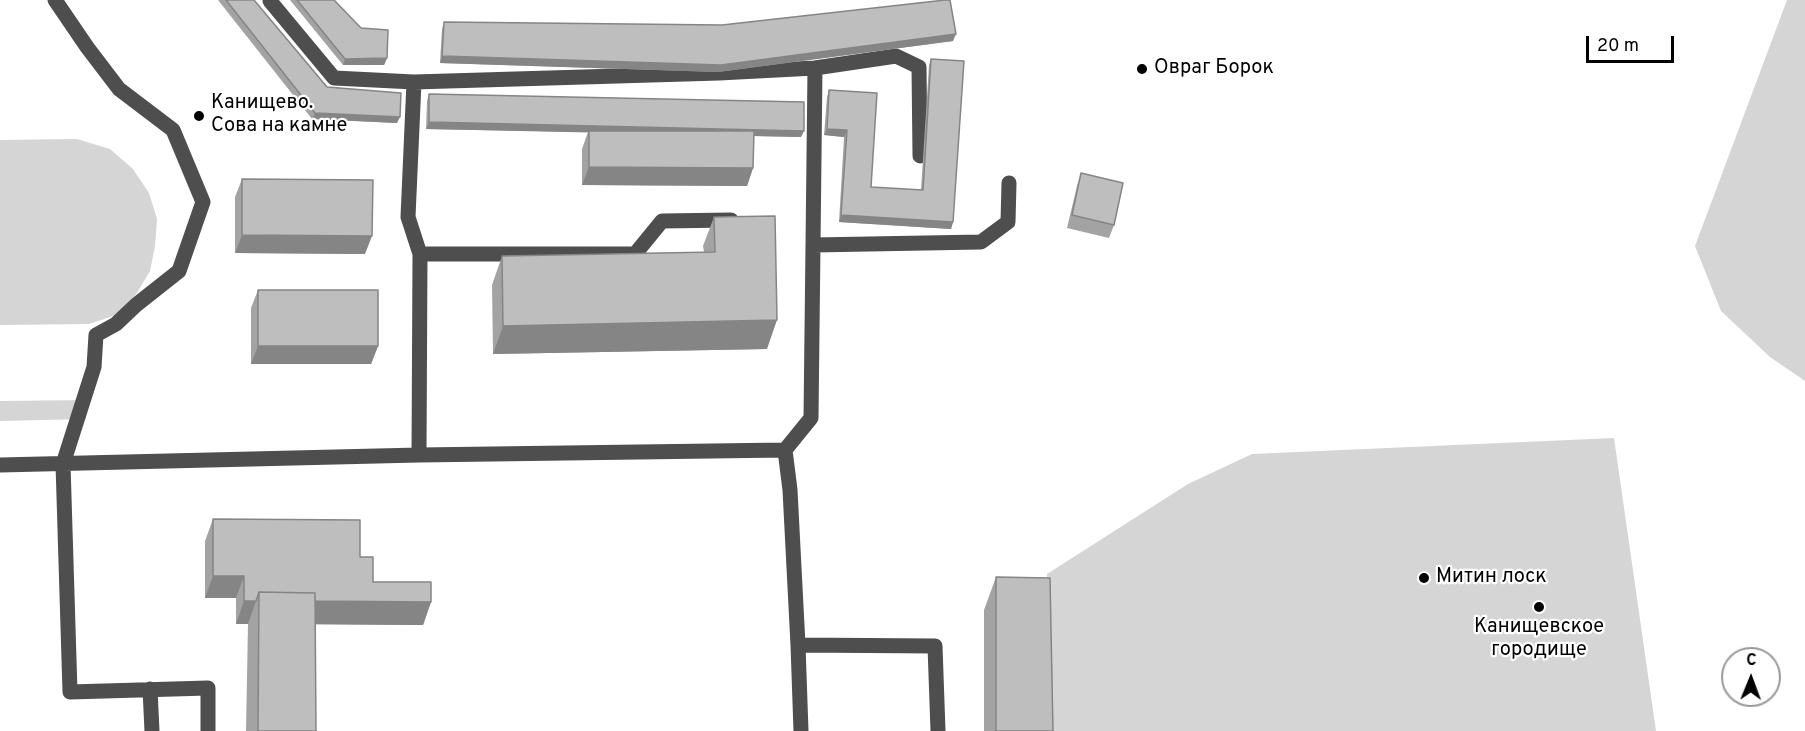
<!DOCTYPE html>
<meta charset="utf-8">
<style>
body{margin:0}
#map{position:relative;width:1805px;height:731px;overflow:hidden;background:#fff;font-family:Overpass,sans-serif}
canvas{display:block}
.north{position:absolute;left:1721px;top:647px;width:60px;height:60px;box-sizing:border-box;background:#fff;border:2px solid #999;border-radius:50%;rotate:1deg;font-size:16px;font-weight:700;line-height:24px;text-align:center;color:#000}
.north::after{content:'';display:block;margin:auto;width:21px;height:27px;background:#000;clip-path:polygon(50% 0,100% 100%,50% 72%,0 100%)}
.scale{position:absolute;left:1586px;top:36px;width:88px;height:27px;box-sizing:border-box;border:3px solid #000;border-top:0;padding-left:8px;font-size:18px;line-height:21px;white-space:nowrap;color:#000;-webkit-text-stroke:4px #fff;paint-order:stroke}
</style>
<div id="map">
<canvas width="1805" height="731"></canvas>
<div class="north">С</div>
<div class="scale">20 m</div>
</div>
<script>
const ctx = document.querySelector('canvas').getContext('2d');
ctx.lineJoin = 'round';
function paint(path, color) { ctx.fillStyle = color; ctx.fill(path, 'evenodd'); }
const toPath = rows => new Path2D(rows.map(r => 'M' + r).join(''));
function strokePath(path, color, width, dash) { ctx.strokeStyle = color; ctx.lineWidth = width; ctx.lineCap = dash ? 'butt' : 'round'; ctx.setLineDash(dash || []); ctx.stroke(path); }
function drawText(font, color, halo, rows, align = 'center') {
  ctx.font = font + ' Overpass,sans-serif'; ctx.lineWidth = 4.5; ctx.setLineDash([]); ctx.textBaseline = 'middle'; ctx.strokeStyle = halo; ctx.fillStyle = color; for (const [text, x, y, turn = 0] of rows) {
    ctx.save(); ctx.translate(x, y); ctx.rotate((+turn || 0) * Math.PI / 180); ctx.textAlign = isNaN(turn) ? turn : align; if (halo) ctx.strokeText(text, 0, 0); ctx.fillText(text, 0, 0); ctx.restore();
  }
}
paint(toPath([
 [1787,0,1805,0,1805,381,1770,357,1721,311,1695,246],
 [77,139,110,149,133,169,149,193,157,219,155,246,150,271,137,293,116,315,89,324,0,325,0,140],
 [85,400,86,419,0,421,0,401],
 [1614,438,1656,731,1049,731,1047,574,1188,484,1252,454]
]), '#d5d5d5');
strokePath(toPath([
 [55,0,87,47,119,89,173,130,203,202,179,271,136,305,116,324,96,335,94,367,63,464,70,692,208,688,208,731],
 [270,1,334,78,414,82,408,217,420,254,419,455],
 [815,68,813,245,981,242,1008,222,1009,183],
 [414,82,719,73,815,68,896,56,919,67,920,156],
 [813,245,811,418,785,450,790,490,798,645,935,646,938,731],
 [420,254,635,254,662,221,731,220],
 [0,465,419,455,785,450],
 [798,645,801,731],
 [150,689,152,731]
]), '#4e4e4e', 15);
paint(toPath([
 [218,0,254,0,327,87,397,123,312,119],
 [290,0,334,0,387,58,384,65,343,65],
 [444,22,953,41,718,72,440,63,442,29],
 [931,59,953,222,951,229,839,222,844,137,824,135,827,97,829,90,871,187,921,190,929,65],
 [429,94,801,137,754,136,753,168,747,186,582,185,582,149,588,132,426,129,427,101],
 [1081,173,1114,225,1109,238,1067,228,1077,186],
 [242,179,365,254,235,253,235,197],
 [714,217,767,349,493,354,492,285,502,256,704,252,703,246],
 [258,290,378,346,371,364,251,364,251,308],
 [213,519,360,557,373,582,431,602,423,625,316,624,316,731,246,731,248,624,236,624,236,598,205,598,205,541],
 [996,577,1053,731,984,731,984,610]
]), '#a3a3a3');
paint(toPath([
 [956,34,953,41,718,72,440,63,442,56],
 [387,58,384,65,343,65,345,59],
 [315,113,400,117,397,123,312,119],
 [429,122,804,131,801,137,426,129],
 [827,129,847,130,844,137,824,135],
 [589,167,753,168,747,186,582,185],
 [841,215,953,222,951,229,839,222],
 [242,235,372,236,365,254,235,253],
 [777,320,767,349,493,354,503,326],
 [258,346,378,346,371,364,251,364],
 [213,576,244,576,236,598,205,598],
 [244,601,256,601,248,624,236,624],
 [259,601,431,602,423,625,259,624]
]), '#858585');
const building = toPath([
 [226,0,254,0,327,87,401,93,400,117,315,113,226,0],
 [297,0,334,0,361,28,388,30,387,58,345,59,297,0],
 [945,0,950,0,956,34,721,65,442,56,444,22,722,25,945,0],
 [931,59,964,61,953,222,841,215,847,130,827,129,829,90,877,93,871,187,923,190,931,59],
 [429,94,804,102,804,131,429,122,429,94],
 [589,131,754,131,753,168,589,167,589,131],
 [1081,173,1123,183,1114,225,1072,215,1081,173],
 [242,179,373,180,372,236,242,235,242,179],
 [775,216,777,320,503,326,502,256,715,252,714,217,775,216],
 [258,290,378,290,378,346,258,346,258,290],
 [213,519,360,520,360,557,373,557,373,582,431,582,431,602,315,601,315,593,259,592,256,601,244,601,244,576,213,576,213,519],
 [996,577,1050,578,1053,731,996,731,996,577],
 [259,592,315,593,316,731,258,731,259,592]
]);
paint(building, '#bebebe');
strokePath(building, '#858585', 1.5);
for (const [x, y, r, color] of [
 [1142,69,6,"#000"],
 [199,116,6,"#000"],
 [1424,578,6,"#000"],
 [1539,607,6,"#000"]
]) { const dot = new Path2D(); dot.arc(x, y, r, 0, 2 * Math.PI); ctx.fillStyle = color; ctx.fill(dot); strokePath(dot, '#fff', 2); }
drawText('20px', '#000', '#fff', [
 ["Овраг Борок",1154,69],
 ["Канищево.",211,104],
 ["Сова на камне",211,127],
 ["Митин лоск",1436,578],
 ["Канищевское",1539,628,"center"],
 ["городище",1539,651,"center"]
], 'left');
</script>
